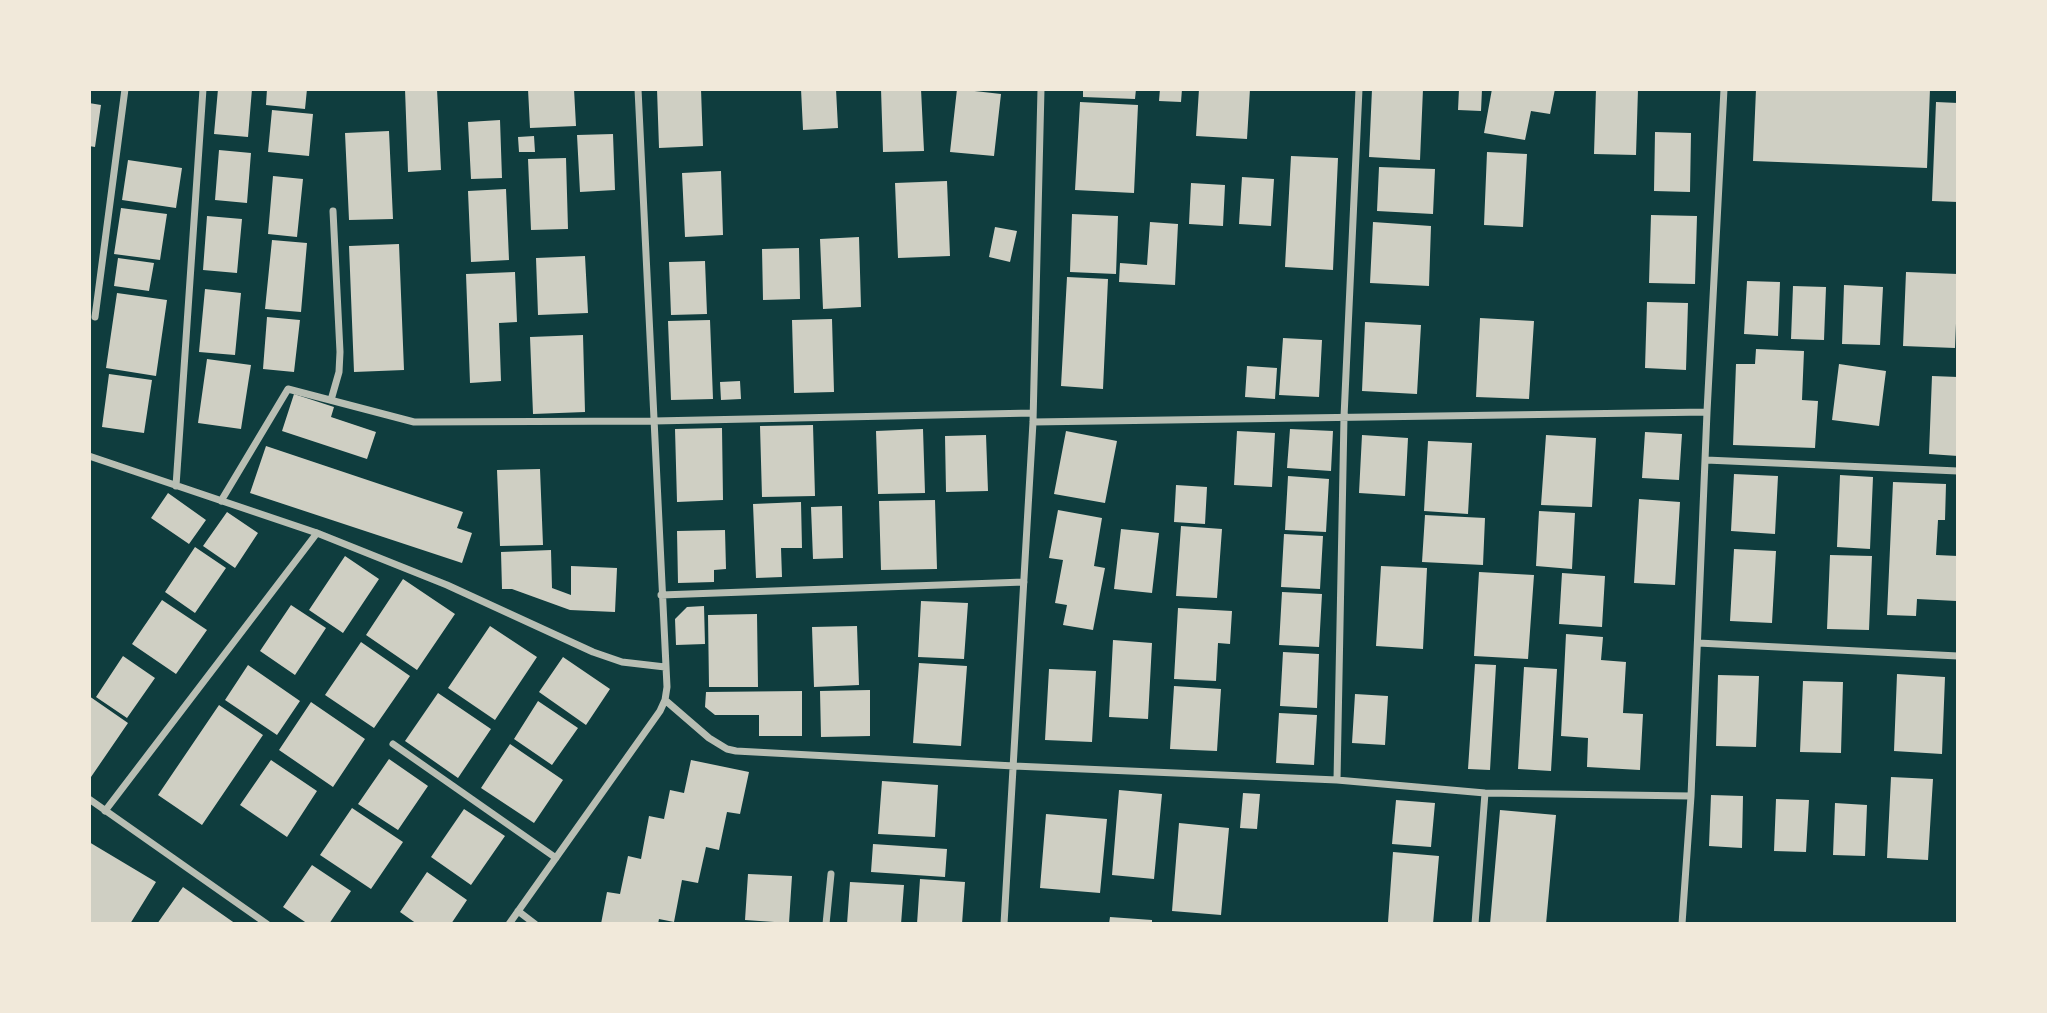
<!DOCTYPE html>
<style>
body{margin:0}
#map{position:relative;width:2047px;height:1013px;overflow:hidden;background:#0f3d3e;font-family:"PT Sans",sans-serif}
canvas{display:block}
.frame{position:absolute;inset:0;border:91px solid #f1e9da;pointer-events:none}
</style>
<div id="map">
<canvas width="2047" height="1013"></canvas>
<div class="frame"></div>
</div>
<script>
const ctx = document.querySelector('canvas').getContext('2d');
ctx.lineJoin = 'round';
function paint(path, color) { ctx.fillStyle = color; ctx.fill(path, 'evenodd'); }
const toPath = rows => new Path2D(rows.map(r => 'M' + r).join(''));
function strokePath(path, color, width, dash) { ctx.strokeStyle = color; ctx.lineWidth = width; ctx.lineCap = dash ? 'butt' : 'round'; ctx.setLineDash(dash || []); ctx.stroke(path); }
paint(toPath([
 [218,89,252,89,248,137,214,134],
 [267,89,307,89,305,109,266,105],
 [405,89,437,89,441,170,408,172],
 [528,89,574,89,576,126,530,128],
 [657,89,701,89,703,146,659,148],
 [801,89,836,89,838,128,803,130],
 [881,89,921,89,924,151,883,152],
 [957,89,1001,94,994,156,950,152],
 [1083,89,1136,89,1135,99,1083,97],
 [1160,89,1182,89,1181,102,1159,101],
 [1199,89,1250,89,1247,139,1196,136],
 [1372,89,1423,89,1420,160,1369,157],
 [1459,89,1482,89,1481,111,1458,110],
 [1492,89,1555,89,1550,114,1531,111,1525,140,1484,133],
 [1596,89,1638,89,1636,155,1594,154],
 [1756,89,1930,89,1927,168,1753,161],
 [1080,102,1138,105,1134,193,1075,190],
 [1936,102,1958,103,1958,202,1932,201],
 [89,103,101,105,95,147,89,146],
 [272,110,313,114,309,156,268,152],
 [500,120,502,178,471,179,468,122],
 [389,131,393,219,349,220,345,133],
 [1655,132,1691,133,1690,192,1654,191],
 [613,134,615,190,580,192,577,135],
 [534,136,535,152,519,152,518,137],
 [219,150,251,153,247,203,215,200],
 [1487,152,1527,154,1523,227,1484,225],
 [1291,156,1338,158,1333,270,1285,267],
 [566,158,568,229,531,230,528,159],
 [128,160,182,168,176,208,122,200],
 [1379,167,1435,169,1433,214,1377,211],
 [721,171,723,235,685,237,682,173],
 [273,176,303,179,297,237,268,234],
 [1242,177,1274,179,1271,226,1239,224],
 [947,181,950,256,898,258,895,183],
 [1191,183,1225,185,1223,226,1189,224],
 [506,189,509,260,471,262,468,191],
 [121,208,167,214,160,260,114,254],
 [1072,214,1118,216,1116,274,1070,272],
 [1651,215,1697,216,1695,284,1649,283],
 [207,216,242,219,237,273,203,270],
 [1150,222,1178,224,1175,285,1119,282,1120,263,1147,265],
 [1373,222,1431,226,1429,286,1370,283],
 [995,227,1017,231,1010,262,989,257],
 [859,237,861,307,823,309,820,239],
 [272,240,307,243,301,312,265,309],
 [399,244,404,370,354,372,349,246],
 [799,248,800,299,763,300,762,249],
 [585,256,588,313,538,315,536,258],
 [118,258,154,263,149,291,114,286],
 [705,261,707,314,671,315,669,262],
 [515,272,517,322,499,323,501,381,470,383,466,274],
 [1906,272,1958,274,1955,348,1903,346],
 [1067,277,1108,279,1103,389,1061,386],
 [1747,281,1780,282,1778,336,1744,334],
 [1844,285,1883,287,1880,345,1842,344],
 [1793,286,1826,287,1824,340,1791,339],
 [205,289,241,293,235,355,199,352],
 [117,293,167,300,156,376,106,368],
 [1647,302,1688,303,1686,370,1645,368],
 [267,317,300,320,294,372,263,369],
 [1480,318,1534,321,1529,399,1476,397],
 [832,319,834,392,794,393,792,320],
 [710,320,713,399,671,400,668,321],
 [1365,322,1421,325,1417,394,1362,391],
 [583,335,585,412,533,414,530,337],
 [1283,338,1322,340,1319,397,1279,395],
 [1756,349,1804,351,1802,400,1818,401,1815,448,1733,445,1736,364,1755,364],
 [207,359,251,365,241,429,198,423],
 [1839,364,1886,371,1879,426,1832,420],
 [1247,366,1277,368,1275,399,1245,397],
 [109,374,152,380,144,433,102,427],
 [1932,376,1958,377,1958,456,1929,454],
 [740,381,741,399,721,400,720,382],
 [294,394,334,407,331,417,376,432,367,459,282,431],
 [813,425,815,496,762,497,760,426],
 [722,428,723,500,677,502,675,429],
 [923,429,925,493,878,494,876,431],
 [1290,429,1333,431,1331,471,1287,468],
 [1066,431,1117,441,1105,503,1054,494],
 [1237,431,1275,433,1272,487,1234,485],
 [1645,432,1682,434,1679,480,1642,478],
 [986,435,988,491,946,492,945,436],
 [1362,435,1408,438,1405,496,1359,493],
 [1546,435,1596,438,1592,507,1541,505],
 [1428,441,1472,443,1468,514,1424,511],
 [266,446,463,512,457,528,472,533,462,563,250,493],
 [540,469,543,545,500,546,497,470],
 [1734,474,1778,476,1775,534,1731,531],
 [1840,475,1873,477,1870,549,1837,547],
 [1288,476,1329,479,1326,532,1285,530],
 [1893,482,1946,484,1945,520,1938,520,1936,555,1958,556,1957,601,1917,599,1916,616,1887,615],
 [1176,485,1207,487,1205,524,1174,522],
 [168,493,206,520,189,544,151,518],
 [1639,499,1680,502,1675,585,1634,583],
 [935,500,937,569,881,570,879,501],
 [801,502,802,548,781,548,782,577,756,578,753,504],
 [842,506,843,558,813,559,811,507],
 [1058,510,1102,518,1094,566,1105,568,1093,630,1063,625,1067,605,1055,603,1063,560,1049,558],
 [1539,511,1575,513,1572,569,1536,566],
 [227,512,258,533,235,568,203,546],
 [1425,515,1485,518,1483,565,1422,562],
 [1181,526,1222,529,1217,598,1176,596],
 [1121,529,1159,533,1152,593,1114,589],
 [725,530,726,569,714,570,714,582,678,583,677,531],
 [1284,534,1323,536,1320,589,1281,587],
 [195,547,226,568,195,613,165,592],
 [1734,549,1776,551,1772,623,1730,621],
 [551,550,552,588,571,595,571,566,617,568,615,612,570,610,512,589,502,589,501,552],
 [1830,555,1872,556,1869,630,1827,629],
 [345,556,379,579,343,633,309,610],
 [1381,566,1427,568,1423,649,1376,646],
 [1479,572,1534,575,1528,659,1474,656],
 [1562,573,1605,576,1602,627,1559,624],
 [403,579,455,614,417,670,366,635],
 [1282,592,1322,594,1319,647,1279,645],
 [162,600,207,630,176,674,132,644],
 [921,601,968,603,964,659,918,657],
 [291,605,326,628,295,675,260,651],
 [704,606,705,644,676,645,675,619,687,607],
 [1178,608,1232,611,1230,644,1218,643,1216,681,1174,679],
 [757,614,758,687,709,687,708,615],
 [490,626,537,657,495,720,448,688],
 [857,626,859,685,814,687,812,627],
 [1566,634,1603,637,1601,660,1626,662,1623,713,1643,714,1640,770,1587,767,1588,738,1561,736],
 [1113,640,1152,643,1148,719,1109,717],
 [361,642,410,676,374,728,325,695],
 [1283,652,1319,654,1317,708,1280,706],
 [123,656,155,678,127,718,96,697],
 [563,657,610,689,586,725,539,692],
 [919,663,967,666,961,746,913,743],
 [1475,664,1496,665,1490,770,1468,769],
 [248,665,300,701,277,735,225,700],
 [1524,667,1557,669,1551,771,1518,769],
 [1049,669,1096,671,1092,742,1045,740],
 [1897,674,1945,677,1942,754,1894,751],
 [1718,675,1759,676,1756,747,1716,746],
 [1803,681,1843,682,1841,753,1800,752],
 [1174,686,1221,689,1217,751,1170,749],
 [870,690,870,736,821,737,820,691],
 [802,691,802,736,759,736,759,715,715,715,705,707,706,692],
 [438,693,491,729,458,778,405,741],
 [1355,694,1388,696,1385,745,1352,743],
 [89,696,128,723,91,777,89,776],
 [538,701,578,728,552,765,514,739],
 [311,702,365,739,333,787,279,750],
 [219,705,263,735,202,825,158,795],
 [1279,713,1317,715,1314,765,1276,763],
 [510,744,563,780,534,823,481,788],
 [389,759,428,786,398,830,358,804],
 [271,760,317,791,287,837,240,805],
 [691,760,749,772,740,814,727,812,719,850,706,847,698,883,682,880,674,922,659,919,658,924,601,924,607,892,620,894,628,856,641,859,649,816,664,819,670,790,684,793],
 [1891,777,1933,779,1928,860,1887,858],
 [882,781,938,785,935,837,878,834],
 [1119,790,1162,794,1154,879,1112,875],
 [1243,793,1260,794,1257,829,1240,828],
 [1711,795,1743,796,1742,848,1709,846],
 [1776,799,1809,800,1806,852,1774,851],
 [1396,800,1435,803,1431,847,1392,844],
 [1835,803,1867,805,1865,856,1833,855],
 [352,808,403,842,371,889,320,855],
 [464,809,505,836,471,885,431,857],
 [1500,810,1556,815,1546,924,1490,924],
 [1046,814,1107,819,1100,893,1040,888],
 [1179,823,1229,828,1221,915,1172,911],
 [89,842,156,882,130,924,89,924],
 [873,844,947,849,945,877,871,872],
 [1393,852,1439,856,1433,924,1388,922],
 [312,865,351,891,329,924,308,924,283,907],
 [427,872,467,900,451,924,417,924,400,912],
 [748,874,792,876,789,923,745,920],
 [920,879,965,882,962,924,917,924],
 [850,882,904,885,901,924,847,924],
 [183,887,236,924,157,924],
 [1110,917,1152,920,1152,924,1109,924]
]), '#cfcfc3');
strokePath(toPath([
 [95,317,125,89],
 [331,400,339,372,340,352,333,211],
 [1033,422,1707,412],
 [89,456,317,533,447,585,593,652,622,662,665,667],
 [1706,460,1958,471],
 [176,486,203,89],
 [221,501,288,389,414,422,654,421,1033,413],
 [661,595,1024,582],
 [1698,643,1958,656],
 [665,700,709,738,727,749,736,751,1014,766,1337,780,1485,793,1691,796],
 [393,744,556,858],
 [1337,780,1344,417,1359,89],
 [89,799,267,924],
 [105,811,317,533],
 [518,911,535,924],
 [509,924,660,711,665,700,667,687,638,89],
 [826,924,831,874],
 [1004,924,1033,422,1041,89],
 [1475,924,1485,793],
 [1682,924,1691,796,1707,412,1724,89]
]), '#b8beb3', 7);
</script>
